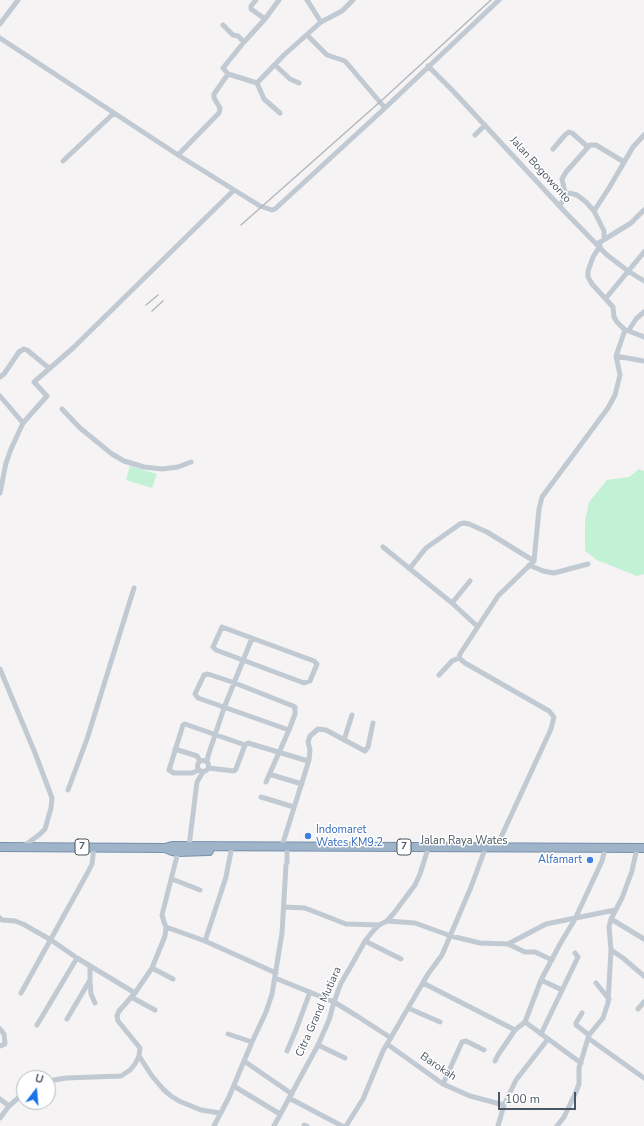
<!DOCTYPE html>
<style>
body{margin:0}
#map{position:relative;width:644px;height:1126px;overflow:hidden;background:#f5f3f3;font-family:"Nunito Sans",sans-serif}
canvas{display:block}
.north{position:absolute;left:16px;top:1070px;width:40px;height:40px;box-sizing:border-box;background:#fff;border:1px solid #b7bbc0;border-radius:50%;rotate:16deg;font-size:11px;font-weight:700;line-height:16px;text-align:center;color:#4a5661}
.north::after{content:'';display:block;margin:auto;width:14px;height:18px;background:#1a73e8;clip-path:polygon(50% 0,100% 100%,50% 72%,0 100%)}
.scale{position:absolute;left:498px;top:1092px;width:78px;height:18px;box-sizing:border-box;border:2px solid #4a5661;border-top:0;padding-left:5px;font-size:12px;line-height:14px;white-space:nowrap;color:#4a5661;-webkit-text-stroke:3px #fff;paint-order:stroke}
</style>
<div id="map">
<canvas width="644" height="1126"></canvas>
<div class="north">U</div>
<div class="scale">100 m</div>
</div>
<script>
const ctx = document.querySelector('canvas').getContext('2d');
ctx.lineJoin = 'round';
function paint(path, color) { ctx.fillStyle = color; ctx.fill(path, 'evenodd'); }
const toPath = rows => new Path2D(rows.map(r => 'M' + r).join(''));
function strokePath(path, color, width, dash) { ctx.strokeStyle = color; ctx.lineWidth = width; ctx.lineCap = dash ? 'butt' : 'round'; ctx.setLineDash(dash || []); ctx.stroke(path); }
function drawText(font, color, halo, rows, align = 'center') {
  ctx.font = font + ' "Nunito Sans",sans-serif'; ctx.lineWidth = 3; ctx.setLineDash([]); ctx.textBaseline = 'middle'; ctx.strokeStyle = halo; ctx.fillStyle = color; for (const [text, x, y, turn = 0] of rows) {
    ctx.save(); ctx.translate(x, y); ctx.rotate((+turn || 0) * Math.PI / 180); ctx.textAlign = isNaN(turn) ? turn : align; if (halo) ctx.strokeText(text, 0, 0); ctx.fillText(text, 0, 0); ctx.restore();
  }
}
paint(toPath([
 [130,466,157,474,152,488,126,480],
 [639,469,644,471,644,574,637,576,597,560,585,551,585,521,589,502,607,480,629,477]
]), '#c3f1d5');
const trunk = toPath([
 [0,847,165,848,172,846,644,848],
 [165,848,172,851,178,852,209,851]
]);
strokePath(trunk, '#7690ad', 10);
strokePath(toPath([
 [256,0,251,6,251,9,265,19],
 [307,0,321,22],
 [0,24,18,0],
 [223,25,233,35,238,36,244,42],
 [307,35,327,55,345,61,385,108],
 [0,38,178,155,260,206,272,210,275,209,385,108,499,0],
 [275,65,290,79,299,83],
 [428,66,454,92,565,212,607,255,628,271,644,281],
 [228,74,223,68,244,42,265,19,279,0],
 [257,83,284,55,321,22,342,11,353,0],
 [475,135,485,125],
 [553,149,565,135,569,132,572,133,588,147],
 [178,155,219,113,220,108,214,98,214,94,228,74,257,83,264,99,280,113],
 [63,161,114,113],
 [566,196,562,179,566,172,590,145,596,145,624,162],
 [560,205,566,196,570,193,573,194,577,195,586,202,594,211,609,188,633,147,644,135],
 [594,211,604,231,604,239],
 [597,244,631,223,644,210],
 [606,298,644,252],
 [626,330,644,337],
 [629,330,636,319,644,312],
 [616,356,644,361],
 [0,377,4,374,19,352,24,349,27,350,49,368],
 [0,396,23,423,11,449,6,463,0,493],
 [62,409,80,428,112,454,124,461,144,467,162,469,178,467,191,462],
 [23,423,47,396,34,382,73,348,234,190],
 [383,547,452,603,477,626],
 [529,565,543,571,554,573,588,564],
 [410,568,426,548,460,524,464,523,469,524,487,532,534,561],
 [452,603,470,581],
 [222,627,314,661,317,664,310,681,304,683,216,650,213,647,222,627],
 [0,669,35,753,52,798,51,808,45,829,40,834,23,847],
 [439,675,452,661,459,658],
 [344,740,352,715],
 [175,749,197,756,200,761],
 '197.5 766a5.5 5.5 0 1 1 11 0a5.5 5.5 0 1 1-11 0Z',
 [207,762,208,756,224,708,252,638],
 [208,768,234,771,236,769,245,745,248,743,308,761],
 [199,770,192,773,174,773,169,770,183,725,185,724,245,745],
 [272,775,302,784],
 [266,782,289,730,295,714,295,707,293,706,235,683,208,674,204,675,195,694,198,698,289,730],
 [68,790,87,739,134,588],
 [261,797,294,807],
 [189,846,197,782,203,772],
 [282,846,309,760,310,750,308,742,310,736,318,729,326,730,365,751,368,747,373,723],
 [496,848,551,729,554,717,549,711,465,663,459,658,460,654,498,596,534,561,539,509,542,497,608,408,615,395,620,375,616,356,625,330,617,322,614,317,613,307,592,284,588,277,588,271,593,257,600,246],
 [287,862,287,851],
 [172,879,200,890],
 [284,907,305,908,346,924,379,925],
 [0,918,2,920,15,921,23,924,51,940,77,958,135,993],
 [611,919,644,939],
 [387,921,415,923,451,936,480,943,508,944,546,924,615,910],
 [166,927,205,941,276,973],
 [205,941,226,877,231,851],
 [365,941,401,959],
 [508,944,525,952,535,952,552,960],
 [611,950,623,958,644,976],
 [152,968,173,979],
 [275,978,334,1002,357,1016,391,1038],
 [541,980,562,990],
 [90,981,91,994,95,1003],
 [423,983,515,1030,525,1022,541,980,560,944,575,919,602,861,604,853],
 [596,983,609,999],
 [21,993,88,872,92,864,94,847],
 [131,997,155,1010],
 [408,1008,440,1022],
 [638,1009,644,1002],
 [582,1013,576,1023,576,1025,589,1035],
 [67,1019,90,980,90,966],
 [525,1022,581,1063],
 [37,1025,77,958],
 [0,1029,4,1034,5,1044,0,1046],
 [228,1034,252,1042],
 [541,1034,578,957,575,953],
 [588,1038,644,1078],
 [387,1044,443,1084,470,1096,504,1105],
 [318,1045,345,1058],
 [287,1051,296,1030,310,992],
 [139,1056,152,1076,163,1089,171,1096,179,1101,201,1110,220,1113],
 [244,1061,252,1042,266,1012,272,994,282,933,286,865],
 [495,1061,498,1055,515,1030],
 [48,1081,66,1078,121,1076,130,1070,135,1064,139,1056,140,1048,118,1021,117,1016,119,1011,135,993,152,968,165,936,166,927,164,922,162,915,178,852],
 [443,1084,462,1042,466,1041,484,1050],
 [237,1088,280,1114],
 [289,1098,342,1126],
 [0,1099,9,1106],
 [0,1118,9,1106,24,1093],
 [304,1125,307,1126],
 [214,1126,229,1097,244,1061,292,1094],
 [274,1126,318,1045,329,1020,334,1002,341,983,351,966,365,941,373,931,379,925,387,921,394,913,415,885,420,874,427,852],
 [346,1126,363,1099,383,1051,428,974,442,955,471,887,484,852],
 [498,1126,504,1105,516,1080,548,1039],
 [557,1126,564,1117,576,1092,579,1084,579,1068,589,1035,603,1018,608,1003,611,950,609,927,611,919,622,898,632,871,637,848]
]), '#c1cad2', 5);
strokePath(trunk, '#9fb4c9', 8);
strokePath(toPath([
 [241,225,381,101,491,0],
 [146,305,158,295],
 [152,311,163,301]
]), '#b5b8bd', 1.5);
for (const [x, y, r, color] of [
 [308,836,4,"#3f7fe0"],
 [590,860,4,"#3f7fe0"]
]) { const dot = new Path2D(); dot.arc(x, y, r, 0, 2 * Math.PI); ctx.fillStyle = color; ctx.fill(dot); strokePath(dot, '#fff', 1.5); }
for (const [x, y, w] of [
 [82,847,14],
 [404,847,14]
]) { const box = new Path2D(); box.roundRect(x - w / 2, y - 8, w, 16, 3); ctx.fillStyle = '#fff'; ctx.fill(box); strokePath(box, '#4a5661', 1); }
drawText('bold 10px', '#4a5661', null, [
 ["7",82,847],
 ["7",404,847]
]);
drawText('11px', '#4a5661', '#fff', [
 ["Jalan Bogowonto",540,170,48],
 ["Jalan Raya Wates",464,841],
 ["Citra Grand Mutiara",319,1012,-66],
 ["Barokah",438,1067,34]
]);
drawText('11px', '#366cbe', '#fff', [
 ["Indomaret",316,830],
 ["Wates KM9.2",316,843],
 ["Alfamart",582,860,"right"]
], 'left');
</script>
